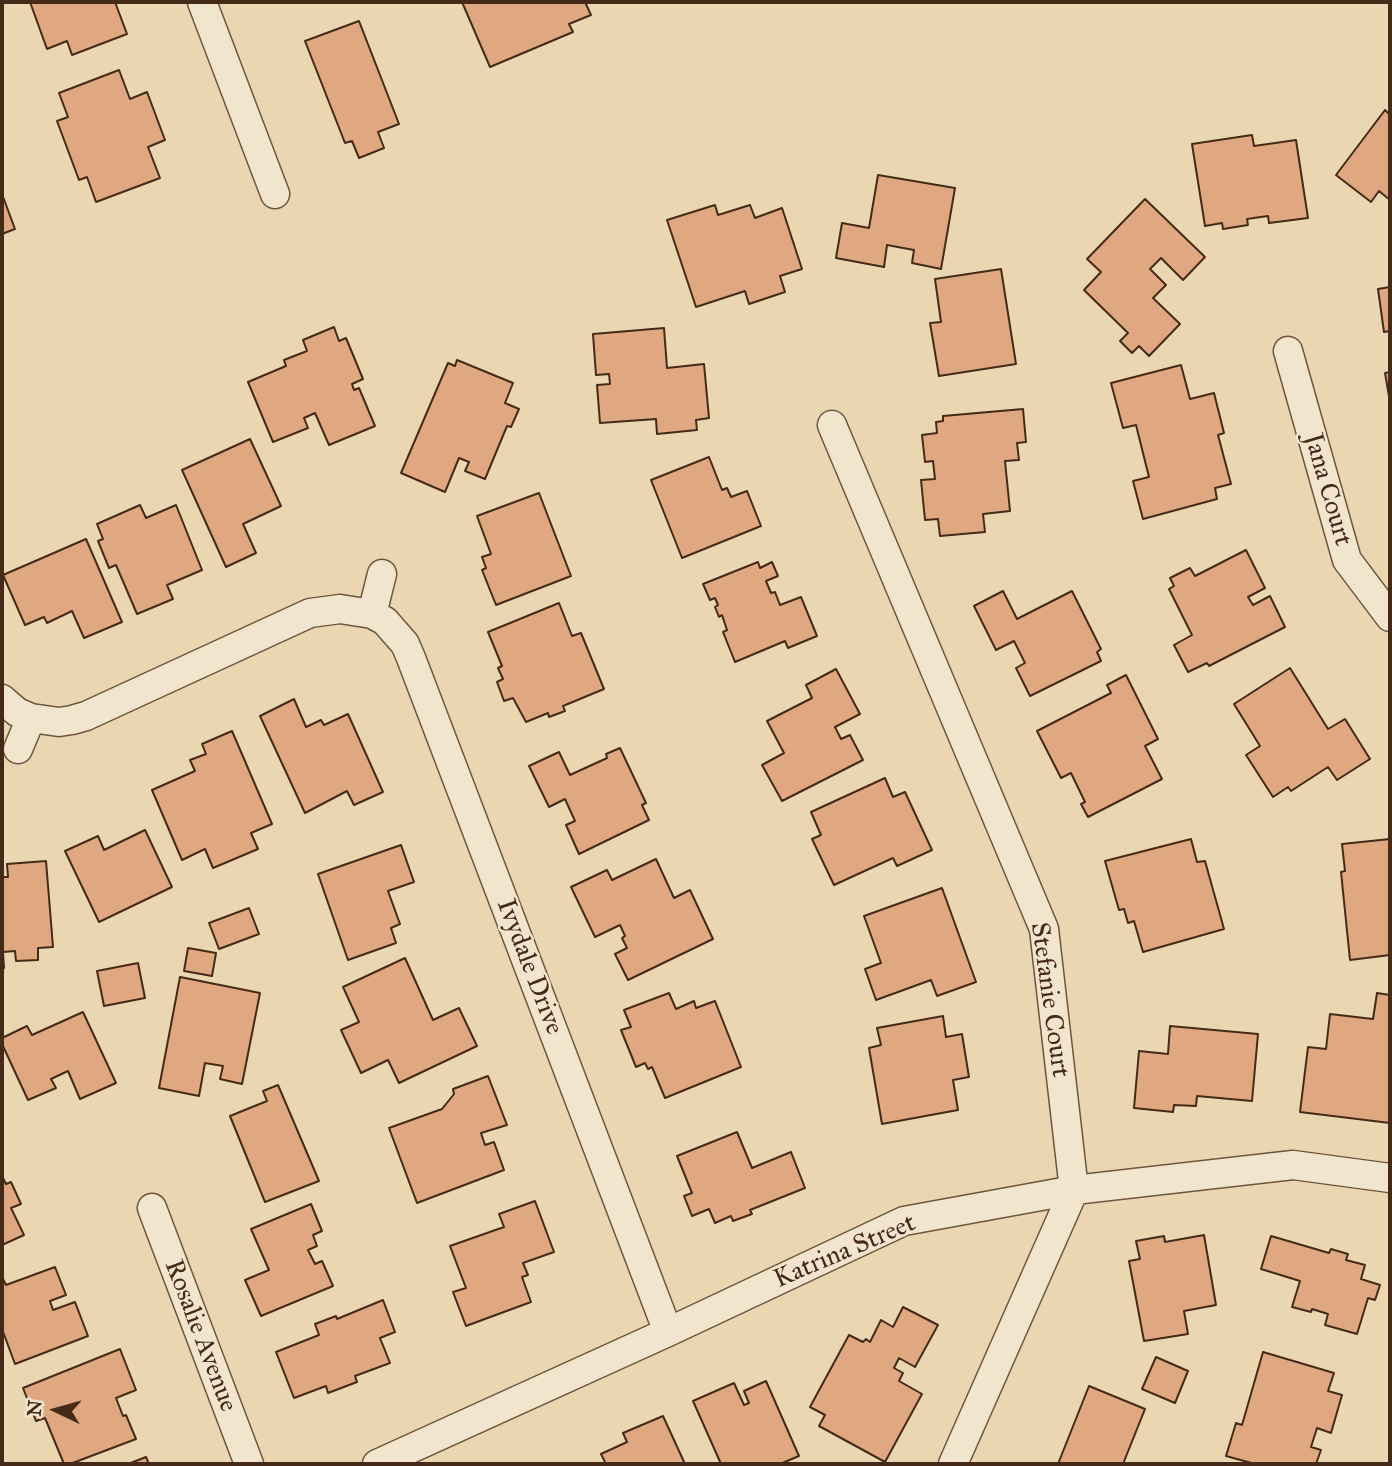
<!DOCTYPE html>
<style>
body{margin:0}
#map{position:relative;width:1392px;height:1466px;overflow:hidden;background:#ead7b2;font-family:"IM FELL Great Primer",serif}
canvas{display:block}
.frame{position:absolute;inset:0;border:4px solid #452a18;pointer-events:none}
.north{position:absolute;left:21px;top:1375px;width:70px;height:70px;-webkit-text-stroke:5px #f1e5cd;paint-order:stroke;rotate:275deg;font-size:19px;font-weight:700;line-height:28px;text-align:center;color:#452a18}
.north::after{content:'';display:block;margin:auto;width:24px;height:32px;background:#452a18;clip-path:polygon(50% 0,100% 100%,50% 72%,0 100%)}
</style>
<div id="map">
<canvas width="1392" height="1466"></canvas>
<div class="frame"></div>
<div class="north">N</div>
</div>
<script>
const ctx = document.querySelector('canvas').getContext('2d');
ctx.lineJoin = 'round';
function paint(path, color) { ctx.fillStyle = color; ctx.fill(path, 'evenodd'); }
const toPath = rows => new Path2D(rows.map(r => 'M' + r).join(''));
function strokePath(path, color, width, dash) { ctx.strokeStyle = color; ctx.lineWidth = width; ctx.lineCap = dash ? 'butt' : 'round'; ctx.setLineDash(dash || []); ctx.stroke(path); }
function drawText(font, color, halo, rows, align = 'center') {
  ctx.font = font + ' "IM FELL Great Primer",serif'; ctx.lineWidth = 5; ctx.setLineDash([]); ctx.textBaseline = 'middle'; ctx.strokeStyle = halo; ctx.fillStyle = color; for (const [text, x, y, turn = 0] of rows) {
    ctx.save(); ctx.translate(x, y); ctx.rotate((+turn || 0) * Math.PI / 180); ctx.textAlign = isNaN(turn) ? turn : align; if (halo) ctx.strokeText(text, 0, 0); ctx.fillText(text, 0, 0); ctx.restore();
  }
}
const building = toPath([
 [30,2,115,2,127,34,72,55,67,41,47,49,30,2],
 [462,2,585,2,591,15,569,24,573,32,490,67,462,2],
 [359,21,399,124,378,132,384,148,359,158,352,141,345,143,305,41,359,21],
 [119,70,130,99,147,92,165,140,148,147,160,178,96,202,87,177,79,180,57,121,68,117,59,93,119,70],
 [1385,110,1390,115,1390,200,1379,191,1371,202,1336,175,1385,110],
 [1252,135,1254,146,1296,140,1308,218,1269,223,1268,216,1247,219,1248,225,1223,229,1222,223,1205,226,1192,144,1252,135],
 [878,175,955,188,941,269,912,263,914,250,887,245,884,267,836,258,842,223,869,228,878,175],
 [2,194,15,229,2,234,2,194],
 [1145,199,1205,257,1183,280,1161,258,1150,269,1166,285,1153,298,1180,324,1149,356,1139,346,1132,353,1120,341,1128,333,1084,290,1101,272,1087,259,1145,199],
 [715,205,718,215,750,205,755,218,782,208,802,269,780,276,785,292,749,304,745,291,696,307,667,220,715,205],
 [1001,269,1016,364,939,376,930,323,941,322,935,279,1001,269],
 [1390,287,1390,331,1384,332,1378,289,1390,287],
 [334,327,339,341,346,338,363,379,352,384,354,390,359,388,375,426,329,445,315,413,304,418,308,428,273,442,248,382,286,366,284,360,307,351,303,340,334,327],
 [664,328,667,368,704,364,709,418,696,420,697,430,657,434,656,419,600,423,597,385,610,384,609,374,596,375,593,334,664,328],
 [457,360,513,383,505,403,519,409,511,427,507,426,485,479,465,471,469,462,459,458,445,492,401,473,448,363,455,366,457,360],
 [1181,365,1190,399,1214,393,1224,433,1218,435,1231,484,1215,488,1217,499,1143,519,1133,481,1149,477,1136,425,1123,428,1111,383,1181,365],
 [1390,372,1390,402,1385,373,1390,372],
 [1023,409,1026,442,1017,443,1019,460,1005,461,1010,511,983,514,985,532,940,536,938,519,925,520,921,480,935,479,933,461,925,462,922,435,937,433,936,422,943,421,943,416,1023,409],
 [250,439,281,506,243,524,256,553,226,567,182,470,250,439],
 [709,457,722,490,727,488,731,497,747,491,761,526,682,558,651,480,709,457],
 [539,493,571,576,496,605,482,570,486,568,482,557,491,554,477,516,539,493],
 [140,505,146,518,176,505,202,570,167,585,173,599,137,614,116,565,109,568,98,541,103,539,97,524,140,505],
 [86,539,122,622,84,638,72,611,47,623,44,617,25,625,3,575,86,539],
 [1246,550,1265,588,1248,597,1253,605,1270,596,1285,627,1209,666,1207,663,1188,672,1174,645,1192,635,1169,589,1174,586,1170,578,1190,568,1195,576,1246,550],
 [758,562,760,568,772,562,778,576,766,581,771,593,775,592,780,605,801,597,817,636,788,648,785,641,735,662,723,632,727,630,722,615,719,617,715,607,718,605,715,598,710,600,703,584,758,562],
 [1003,591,1017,619,1072,591,1101,649,1097,652,1101,661,1030,696,1016,668,1025,663,1014,641,996,650,974,606,1003,591],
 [559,603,572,636,581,633,604,689,563,706,565,711,549,717,548,713,526,722,513,698,504,701,497,682,503,679,498,668,502,666,488,632,559,603],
 [1290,668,1328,729,1345,719,1370,759,1337,780,1328,767,1291,791,1288,787,1273,797,1246,755,1260,746,1234,704,1290,668],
 [836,669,860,714,835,727,841,739,850,735,863,760,782,801,762,765,784,753,767,721,812,698,806,685,836,669],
 [1126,675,1158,739,1145,746,1162,779,1088,817,1081,804,1085,802,1071,773,1061,778,1037,731,1111,693,1107,685,1126,675],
 [294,699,306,727,321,720,324,725,348,714,383,792,354,805,347,791,305,813,260,716,294,699],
 [232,731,272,824,251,833,258,849,213,868,205,849,182,860,152,790,195,771,190,760,206,754,202,744,232,731],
 [620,748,646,803,642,805,649,820,579,854,566,825,575,821,565,799,549,807,529,766,559,752,570,775,607,758,606,754,620,748],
 [885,778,893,797,905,792,932,850,897,866,893,858,834,885,812,839,821,835,811,812,885,778],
 [145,830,172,887,99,922,65,851,98,836,104,850,145,830],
 [1191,839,1197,862,1205,861,1224,929,1143,952,1134,921,1128,923,1124,909,1119,910,1105,861,1191,839],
 [1390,839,1390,955,1350,960,1341,872,1345,871,1342,844,1390,839],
 [401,845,414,882,388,891,400,924,391,928,396,943,348,960,318,874,401,845],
 [656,859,674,898,690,890,713,939,628,980,615,954,627,948,622,938,625,936,620,925,595,937,571,887,607,870,612,880,656,859],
 [46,861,53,947,38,948,38,960,16,961,15,951,3,952,4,968,2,968,2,877,8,877,7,864,46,861],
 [942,888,976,982,937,996,931,980,876,1000,865,969,881,963,864,916,942,888],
 [249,908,259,934,219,949,209,923,249,908],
 [188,948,216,953,212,976,184,971,188,948],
 [405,958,433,1020,459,1008,477,1046,399,1083,388,1060,361,1073,341,1030,359,1022,343,987,405,958],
 [138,963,145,998,104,1006,97,971,138,963],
 [180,977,260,993,242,1084,220,1079,223,1066,205,1063,199,1096,159,1088,180,977],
 [669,993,676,1009,694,1001,696,1008,715,1001,741,1067,665,1098,652,1067,648,1069,645,1063,636,1067,621,1030,631,1027,624,1010,669,993],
 [1377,993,1390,995,1390,1123,1300,1112,1308,1047,1326,1049,1330,1014,1373,1019,1377,993],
 [83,1012,116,1083,80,1099,68,1071,51,1079,56,1088,28,1100,2,1044,2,1038,27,1026,32,1035,83,1012],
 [943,1016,946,1037,962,1034,969,1077,953,1080,958,1110,882,1124,869,1048,881,1045,877,1028,943,1016],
 [1170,1026,1258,1034,1252,1101,1197,1096,1196,1106,1174,1105,1173,1112,1134,1108,1139,1051,1168,1054,1170,1026],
 [488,1076,507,1125,481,1133,485,1145,494,1142,504,1170,417,1203,389,1128,442,1109,454,1094,453,1089,488,1076],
 [278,1085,319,1181,265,1202,230,1116,267,1101,263,1091,278,1085],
 [737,1132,752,1168,791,1152,805,1188,750,1210,752,1214,733,1221,731,1216,715,1223,709,1209,692,1216,684,1196,692,1193,677,1156,737,1132],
 [2,1176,6,1184,11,1182,21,1204,11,1208,24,1235,2,1245,2,1176],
 [535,1201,554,1252,523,1263,528,1275,522,1277,531,1302,466,1326,453,1292,466,1288,450,1246,504,1227,499,1214,535,1201],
 [311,1204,322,1231,313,1235,317,1246,308,1250,315,1264,322,1261,333,1286,261,1316,245,1280,269,1270,251,1229,311,1204],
 [1204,1235,1216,1305,1184,1311,1188,1334,1144,1341,1129,1261,1140,1259,1136,1241,1164,1236,1165,1242,1204,1235],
 [1271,1236,1329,1253,1331,1249,1348,1254,1346,1260,1365,1265,1361,1279,1380,1285,1375,1300,1368,1298,1357,1334,1325,1325,1328,1314,1312,1309,1311,1312,1292,1307,1300,1281,1261,1269,1271,1236],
 [55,1267,66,1295,50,1301,53,1310,75,1302,88,1336,15,1364,2,1329,2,1277,6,1285,55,1267],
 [383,1300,395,1332,380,1338,390,1363,355,1376,357,1382,328,1393,326,1386,294,1398,276,1352,319,1335,315,1324,336,1316,337,1319,383,1300],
 [903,1307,938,1325,915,1367,899,1358,894,1368,903,1373,899,1381,922,1394,885,1462,819,1426,825,1415,810,1407,849,1335,863,1342,866,1339,870,1342,881,1320,893,1327,903,1307],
 [120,1349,136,1390,116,1398,123,1416,126,1415,136,1439,70,1464,64,1464,45,1418,36,1421,23,1388,120,1349],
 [1263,1352,1334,1373,1328,1391,1342,1395,1331,1433,1317,1428,1311,1447,1321,1450,1316,1464,1255,1464,1226,1456,1236,1423,1242,1425,1263,1352],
 [1156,1357,1188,1371,1175,1403,1142,1389,1156,1357],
 [766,1381,799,1456,780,1464,721,1464,693,1401,734,1383,744,1405,749,1403,744,1391,766,1381],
 [1089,1386,1145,1409,1123,1464,1058,1464,1089,1386],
 [663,1416,685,1464,606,1464,601,1454,627,1442,623,1433,663,1416],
 [146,1457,149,1464,128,1464,146,1457]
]);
paint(building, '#dfa880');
strokePath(building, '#452a18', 2);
const minor = toPath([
 [202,2,275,194],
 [1288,351,1347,560,1390,617],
 [832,425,1044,929,1074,1190,953,1464],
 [372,614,382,574],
 [2,699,17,712,31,718,59,722,72,720,86,716,310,613,340,609,372,614,385,621,405,644,411,658,668,1332],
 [18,749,31,718],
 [152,1208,249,1464],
 [377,1464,668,1332,904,1221,1074,1190,1293,1165,1390,1178]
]);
strokePath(minor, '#6e553e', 31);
strokePath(minor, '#f1e5cd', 28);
drawText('26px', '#452a18', '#f1e5cd', [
 ["Jana Court",1327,490,74],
 ["Ivydale Drive",529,967,69],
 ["Stefanie Court",1049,1000,82],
 ["Katrina Street",845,1252,-23],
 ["Rosalie Avenue",200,1336,69]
]);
</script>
